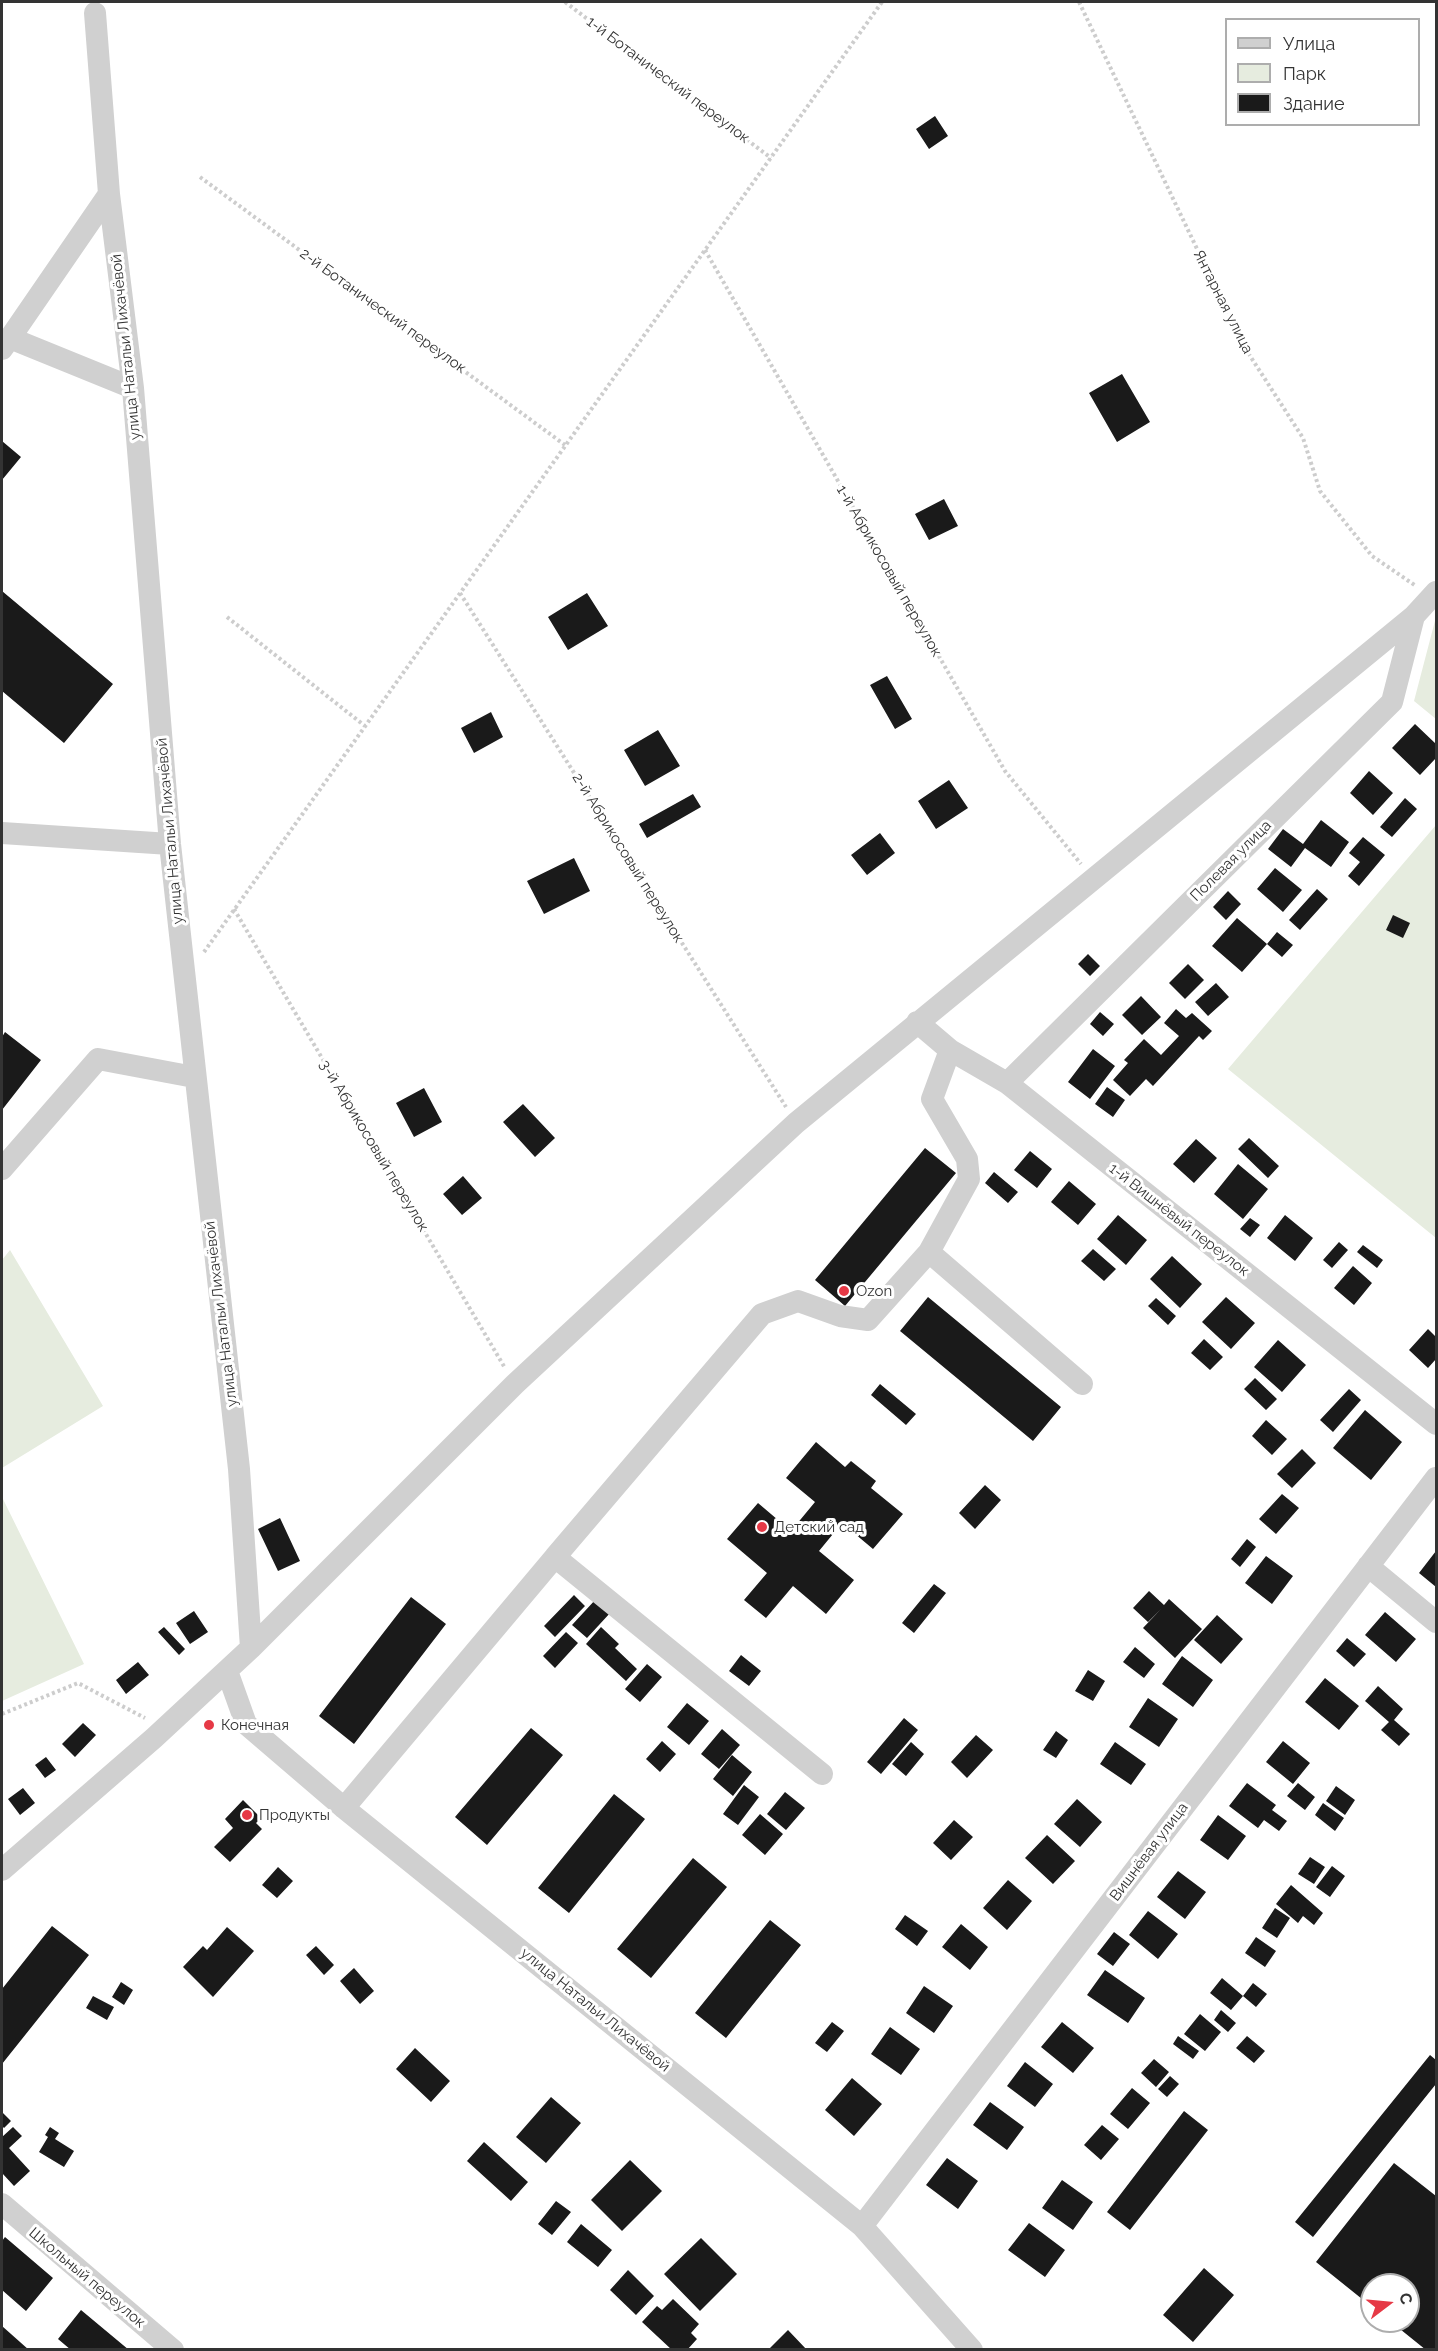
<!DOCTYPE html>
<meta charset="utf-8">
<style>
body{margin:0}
#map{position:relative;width:1438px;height:2351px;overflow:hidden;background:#fff;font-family:Raleway,sans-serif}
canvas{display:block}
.frame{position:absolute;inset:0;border:3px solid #333;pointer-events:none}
.legend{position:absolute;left:1225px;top:18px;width:195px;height:108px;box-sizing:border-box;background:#fff;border:2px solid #adadad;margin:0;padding:8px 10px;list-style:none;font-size:18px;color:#333}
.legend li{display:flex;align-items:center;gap:12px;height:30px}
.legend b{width:30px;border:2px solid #adadad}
.north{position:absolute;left:1360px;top:2273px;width:60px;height:60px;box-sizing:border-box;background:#fff;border:2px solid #adadad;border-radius:50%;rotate:74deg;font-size:16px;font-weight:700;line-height:24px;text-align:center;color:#333}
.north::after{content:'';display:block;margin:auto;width:21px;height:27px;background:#e63946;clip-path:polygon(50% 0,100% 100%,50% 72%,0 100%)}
</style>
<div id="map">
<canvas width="1438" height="2351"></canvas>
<div class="frame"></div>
<ul class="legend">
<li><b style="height:8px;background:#d0d0d0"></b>Улица</li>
<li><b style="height:16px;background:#e6ecdf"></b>Парк</li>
<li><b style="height:16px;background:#1a1a1a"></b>Здание</li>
</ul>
<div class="north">С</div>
</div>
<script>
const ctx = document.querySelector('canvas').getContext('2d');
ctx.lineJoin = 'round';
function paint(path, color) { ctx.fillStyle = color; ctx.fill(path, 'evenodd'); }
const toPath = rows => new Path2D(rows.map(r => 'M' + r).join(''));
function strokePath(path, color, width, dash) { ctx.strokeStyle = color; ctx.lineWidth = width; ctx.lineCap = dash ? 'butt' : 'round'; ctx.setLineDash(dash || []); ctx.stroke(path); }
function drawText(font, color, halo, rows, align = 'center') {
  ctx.font = font + ' Raleway,sans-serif'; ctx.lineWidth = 6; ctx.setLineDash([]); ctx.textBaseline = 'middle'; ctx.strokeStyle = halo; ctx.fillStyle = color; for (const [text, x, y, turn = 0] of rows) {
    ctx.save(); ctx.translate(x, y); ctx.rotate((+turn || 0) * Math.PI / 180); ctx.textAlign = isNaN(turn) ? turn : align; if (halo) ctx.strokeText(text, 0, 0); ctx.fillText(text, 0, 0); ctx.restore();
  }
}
paint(toPath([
 [1436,617,1436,719,1414,701],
 [1436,825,1436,1238,1228,1069],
 [10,1250,103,1406,2,1468,2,1260],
 [2,1497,84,1664,2,1701]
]), '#e6ecdf');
paint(toPath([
 [935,116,948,136,929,149,916,129],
 [1122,374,1150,422,1117,442,1089,393],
 [2,441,21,457,2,480],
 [944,499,958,526,929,540,915,514],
 [2,591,113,684,64,743,2,691],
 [587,593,608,626,568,650,548,617],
 [887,676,912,719,895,729,870,685],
 [491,712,503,737,474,753,461,728],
 [1415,724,1436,744,1436,758,1420,775,1392,748],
 [658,730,680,766,645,786,624,750],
 [1369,771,1393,793,1373,815,1350,793],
 [949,780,968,808,936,829,918,801],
 [693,794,701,807,647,838,639,824],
 [1405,798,1417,809,1392,837,1380,827],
 [1321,820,1349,842,1331,867,1305,848,1291,867,1268,849,1283,829,1303,844],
 [880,833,895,853,867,875,851,855],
 [1363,837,1385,855,1359,886,1348,876,1360,862,1349,853],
 [574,858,590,891,544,914,527,881],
 [1275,868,1302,890,1283,912,1257,889],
 [1317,889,1328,899,1300,930,1289,920],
 [1228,891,1241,904,1226,920,1213,907],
 [1393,915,1410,923,1403,938,1386,930],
 [1237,918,1267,944,1277,932,1293,945,1282,957,1267,944,1242,972,1212,946],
 [1088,954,1100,966,1090,976,1078,964],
 [1188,964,1204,980,1185,999,1169,983],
 [1216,983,1229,997,1208,1016,1195,1002],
 [1141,996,1161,1017,1142,1035,1122,1015],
 [1176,1009,1186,1018,1192,1013,1212,1031,1203,1040,1199,1036,1153,1086,1146,1079,1130,1096,1113,1080,1128,1063,1124,1060,1144,1039,1161,1055,1179,1036,1164,1023],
 [1100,1012,1114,1024,1103,1036,1090,1024],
 [5,1032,41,1060,2,1110,2,1037],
 [1093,1049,1115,1066,1090,1099,1068,1082],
 [1107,1087,1125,1100,1113,1117,1095,1104],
 [424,1088,442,1122,414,1137,396,1103],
 [523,1104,555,1138,535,1157,503,1122],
 [1249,1138,1279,1166,1268,1178,1238,1149],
 [1196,1139,1217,1158,1194,1183,1173,1164],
 [925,1148,956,1173,845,1306,815,1280],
 [1030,1151,1052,1169,1037,1188,1014,1170],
 [1238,1164,1268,1189,1243,1219,1214,1194],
 [994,1172,1018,1192,1008,1203,985,1183],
 [463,1176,482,1198,462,1215,443,1194],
 [1069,1181,1096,1204,1078,1225,1051,1202],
 [1118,1215,1147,1240,1126,1265,1097,1239],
 [1285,1215,1313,1238,1295,1261,1267,1238],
 [1250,1218,1260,1225,1250,1237,1240,1229],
 [1339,1242,1348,1250,1332,1268,1323,1260],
 [1363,1245,1383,1260,1377,1268,1357,1252],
 [1093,1249,1116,1269,1104,1281,1081,1261],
 [1172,1256,1202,1284,1180,1308,1150,1279],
 [1353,1266,1372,1283,1354,1305,1334,1288],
 [928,1297,1061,1407,1033,1441,900,1331],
 [1226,1297,1255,1323,1231,1349,1202,1322],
 [1156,1298,1176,1316,1168,1325,1148,1306],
 [1428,1329,1436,1337,1436,1359,1428,1368,1409,1350],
 [1204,1339,1223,1357,1210,1370,1191,1353],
 [1278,1340,1306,1365,1282,1392,1254,1367],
 [1255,1378,1277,1399,1266,1410,1244,1389],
 [880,1384,916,1414,906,1425,871,1395],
 [1349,1389,1361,1400,1333,1432,1320,1420],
 [1365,1410,1402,1442,1371,1480,1333,1448],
 [1266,1420,1287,1439,1272,1455,1252,1436],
 [816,1442,845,1467,851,1461,876,1481,871,1488,903,1514,873,1549,842,1523,819,1551,854,1580,826,1614,793,1586,766,1618,744,1600,767,1573,727,1539,758,1503,791,1531,815,1502,786,1478],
 [1302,1449,1316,1463,1292,1488,1277,1474],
 [985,1485,1001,1500,975,1529,959,1513],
 [1282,1494,1299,1508,1276,1534,1259,1519],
 [280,1518,300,1561,278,1571,258,1529],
 [1247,1539,1256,1547,1240,1567,1231,1559],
 [1436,1551,1436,1587,1419,1573],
 [1266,1556,1293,1576,1272,1604,1245,1583],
 [934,1584,946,1593,914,1633,902,1623],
 [1149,1591,1164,1605,1169,1599,1202,1629,1175,1658,1143,1628,1161,1609,1148,1622,1133,1608],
 [574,1595,585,1606,555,1637,544,1626],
 [411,1597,446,1624,354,1744,319,1716],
 [596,1599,611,1612,587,1638,572,1625],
 [194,1611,208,1632,190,1644,176,1623],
 [1385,1612,1416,1639,1396,1662,1365,1635],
 [1217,1615,1243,1639,1221,1664,1194,1640],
 [164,1627,185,1649,179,1655,158,1632],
 [601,1627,619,1644,615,1648,637,1669,626,1681,586,1644],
 [566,1632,578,1643,555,1668,543,1656],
 [1347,1638,1366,1654,1354,1667,1336,1651],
 [1135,1647,1155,1664,1144,1678,1123,1662],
 [741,1655,761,1671,749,1686,729,1671],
 [1182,1656,1213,1680,1193,1707,1162,1684],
 [138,1662,149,1675,126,1694,116,1680],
 [647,1664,662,1677,640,1702,625,1689],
 [1088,1670,1105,1681,1093,1701,1075,1691],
 [1325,1678,1359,1706,1339,1730,1305,1702],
 [1378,1686,1403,1709,1394,1720,1410,1734,1399,1746,1381,1730,1389,1722,1365,1701],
 [1148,1698,1178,1719,1159,1747,1129,1727],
 [687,1703,709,1721,689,1745,667,1727],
 [904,1718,918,1730,881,1774,867,1762],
 [83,1723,96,1735,75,1757,62,1744],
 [531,1728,563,1755,487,1845,455,1817],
 [722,1729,740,1745,719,1769,701,1754],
 [1056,1731,1068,1740,1056,1758,1043,1750],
 [976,1735,993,1750,967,1778,951,1762],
 [662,1741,676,1754,660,1772,646,1759],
 [1283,1741,1310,1763,1293,1784,1266,1762],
 [911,1742,924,1754,906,1776,892,1764],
 [1115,1742,1146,1764,1131,1785,1100,1764],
 [732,1755,752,1772,733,1796,713,1779],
 [46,1757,56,1770,45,1778,35,1765],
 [1247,1783,1276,1805,1272,1810,1287,1821,1279,1831,1264,1820,1258,1828,1229,1806],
 [1298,1783,1315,1797,1305,1810,1287,1796],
 [744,1785,759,1797,738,1825,723,1814],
 [1336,1786,1355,1800,1345,1815,1326,1801],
 [23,1788,35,1803,20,1815,8,1799],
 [785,1792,805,1808,786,1830,767,1814],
 [614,1794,645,1819,569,1913,538,1888],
 [1077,1799,1102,1822,1080,1847,1054,1824],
 [243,1800,261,1818,256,1823,262,1829,230,1862,214,1847,233,1828,225,1819],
 [1323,1803,1344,1818,1335,1831,1315,1815],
 [760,1814,783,1834,765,1855,742,1835],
 [1218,1815,1246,1836,1228,1860,1200,1840],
 [954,1820,973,1837,951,1860,933,1843],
 [1047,1835,1075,1861,1053,1884,1025,1858],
 [1310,1857,1325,1867,1314,1884,1298,1874],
 [693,1858,727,1887,651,1978,617,1949],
 [1332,1866,1345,1876,1330,1897,1316,1887],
 [278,1867,293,1881,277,1898,262,1885],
 [1178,1871,1206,1892,1185,1919,1157,1897],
 [1008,1880,1032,1901,1007,1930,983,1908],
 [1291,1885,1323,1913,1314,1925,1303,1916,1298,1923,1276,1904],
 [1275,1908,1290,1918,1277,1938,1262,1928],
 [1148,1911,1178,1934,1158,1959,1129,1935],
 [905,1915,928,1931,917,1946,895,1929],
 [770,1920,801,1945,726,2038,695,2013],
 [961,1924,988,1947,970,1970,942,1947],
 [52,1926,89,1955,2,2064,2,1989],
 [227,1927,254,1951,213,1997,183,1967,203,1946,207,1950],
 [1114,1932,1130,1944,1113,1966,1097,1954],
 [1256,1937,1276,1951,1265,1967,1245,1953],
 [316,1946,334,1965,324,1975,306,1955],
 [354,1968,374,1991,360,2004,340,1981],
 [1105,1970,1145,1998,1128,2023,1087,1995],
 [1222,1978,1243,1996,1231,2010,1210,1993],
 [121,1982,133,1990,124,2005,112,1997],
 [1253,1983,1267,1994,1256,2007,1243,1996],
 [924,1986,953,2006,934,2033,906,2013],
 [93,1996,114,2007,107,2020,86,2008],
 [1221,2010,1236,2023,1228,2032,1214,2020],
 [1200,2014,1221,2032,1205,2051,1184,2034],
 [832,2022,844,2031,827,2052,815,2043],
 [1062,2022,1094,2048,1073,2073,1041,2047],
 [890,2027,920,2049,901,2075,871,2054],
 [1178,2036,1199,2051,1193,2059,1173,2044],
 [1247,2036,1265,2051,1254,2063,1236,2048],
 [415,2048,450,2081,431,2102,396,2069],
 [1430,2055,1436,2060,1436,2084,1313,2237,1295,2222],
 [1154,2059,1169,2072,1156,2087,1141,2073],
 [1025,2062,1053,2084,1035,2107,1007,2086],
 [1170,2076,1179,2084,1167,2097,1158,2089],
 [852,2078,882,2104,854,2136,825,2110],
 [1132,2088,1150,2103,1128,2129,1110,2114],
 [551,2097,581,2123,546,2163,516,2137],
 [990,2102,1024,2127,1007,2150,973,2125],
 [1184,2111,1208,2130,1130,2230,1107,2212],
 [2,2112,11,2121,4,2128,2,2126],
 [1102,2125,1119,2139,1101,2160,1084,2145],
 [13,2127,22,2136,9,2148,30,2171,14,2186,2,2173,2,2137],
 [50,2127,59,2133,55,2139,74,2151,64,2167,39,2152,48,2137,45,2135],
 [484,2142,528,2182,511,2201,467,2161],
 [947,2158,978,2181,958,2209,926,2185],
 [630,2160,662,2191,622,2231,591,2200],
 [1394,2163,1436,2196,1436,2350,1426,2350,1390,2321,1408,2321,1408,2285,1372,2285,1372,2307,1316,2262],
 [1062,2180,1093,2202,1073,2230,1042,2208],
 [556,2201,571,2212,552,2235,538,2224],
 [1029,2223,1065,2250,1045,2277,1008,2250],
 [581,2224,612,2250,598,2267,567,2242],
 [5,2237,53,2278,26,2311,2,2290,2,2241],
 [701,2238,737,2274,700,2311,664,2274],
 [1204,2268,1234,2295,1193,2342,1163,2315],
 [628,2270,654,2296,636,2315,610,2290],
 [673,2299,699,2324,691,2333,697,2339,687,2350,672,2350,642,2322,657,2306,662,2310],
 [81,2310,129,2350,71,2350,58,2339],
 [2,2326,29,2350,4,2350,2,2347],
 [788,2330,807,2350,768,2350]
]), '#1a1a1a');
strokePath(toPath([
 [565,2,771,158],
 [1079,2,1243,345,1303,438,1320,491,1372,556,1416,586],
 [200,177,565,445],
 [705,250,1005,771,1081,864],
 [460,593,786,1107],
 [227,617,365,726],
 [234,909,505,1368],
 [204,952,882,2],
 [2,1714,78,1683,145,1718]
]), '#cdcdcd', 4, [3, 3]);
strokePath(toPath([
 [95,13,109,194,133,388,170,844,239,1469,251,1648],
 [10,338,109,194],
 [2,349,10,338,133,388],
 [2,833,170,844],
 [917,1022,950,1050,1007,1083,1436,1424],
 [1007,1083,1392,702,1414,616],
 [2,1169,98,1059,194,1077],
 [929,1252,969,1179,967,1159,932,1099,950,1050],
 [555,1557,762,1314,798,1301,840,1316,868,1320,929,1252,1082,1384],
 [1368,1566,1436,1622],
 [227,1671,246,1724,344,1808,862,2226,972,2350],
 [344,1808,555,1557,822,1774],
 [2,1870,154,1738,251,1648,515,1384,796,1123,1414,616,1436,592],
 [2,2204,173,2350],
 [862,2226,1436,1478]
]), '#d0d0d0', 22);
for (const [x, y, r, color] of [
 [844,1291,6,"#e63946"],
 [762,1527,6,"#e63946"],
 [209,1725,6,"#e63946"],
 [247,1815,6,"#e63946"]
]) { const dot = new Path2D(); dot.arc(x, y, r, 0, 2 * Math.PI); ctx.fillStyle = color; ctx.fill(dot); strokePath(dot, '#fff', 2); }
drawText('15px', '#333', '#fff', [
 ["1-й Ботанический переулок",668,80,37],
 ["Янтарная улица",1223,302,63],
 ["2-й Ботанический переулок",383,311,36],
 ["улица Натальи Лихачёвой",126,347,-96],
 ["1-й Абрикосовый переулок",889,571,60],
 ["улица Натальи Лихачёвой",170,831,-95],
 ["2-й Абрикосовый переулок",628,858,58],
 ["Полевая улица",1231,861,-45],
 ["3-й Абрикосовый переулок",374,1146,59],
 ["1-й Вишнёвый переулок",1179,1220,38],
 ["улица Натальи Лихачёвой",221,1314,-97],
 ["Вишнёвая улица",1149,1852,-53],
 ["улица Натальи Лихачёвой",595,2010,39],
 ["Школьный переулок",87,2278,40]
]);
drawText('15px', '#333', '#fff', [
 ["Ozon",856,1291],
 ["Детский сад",774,1527],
 ["Конечная",221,1725],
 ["Продукты",259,1815]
], 'left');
</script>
